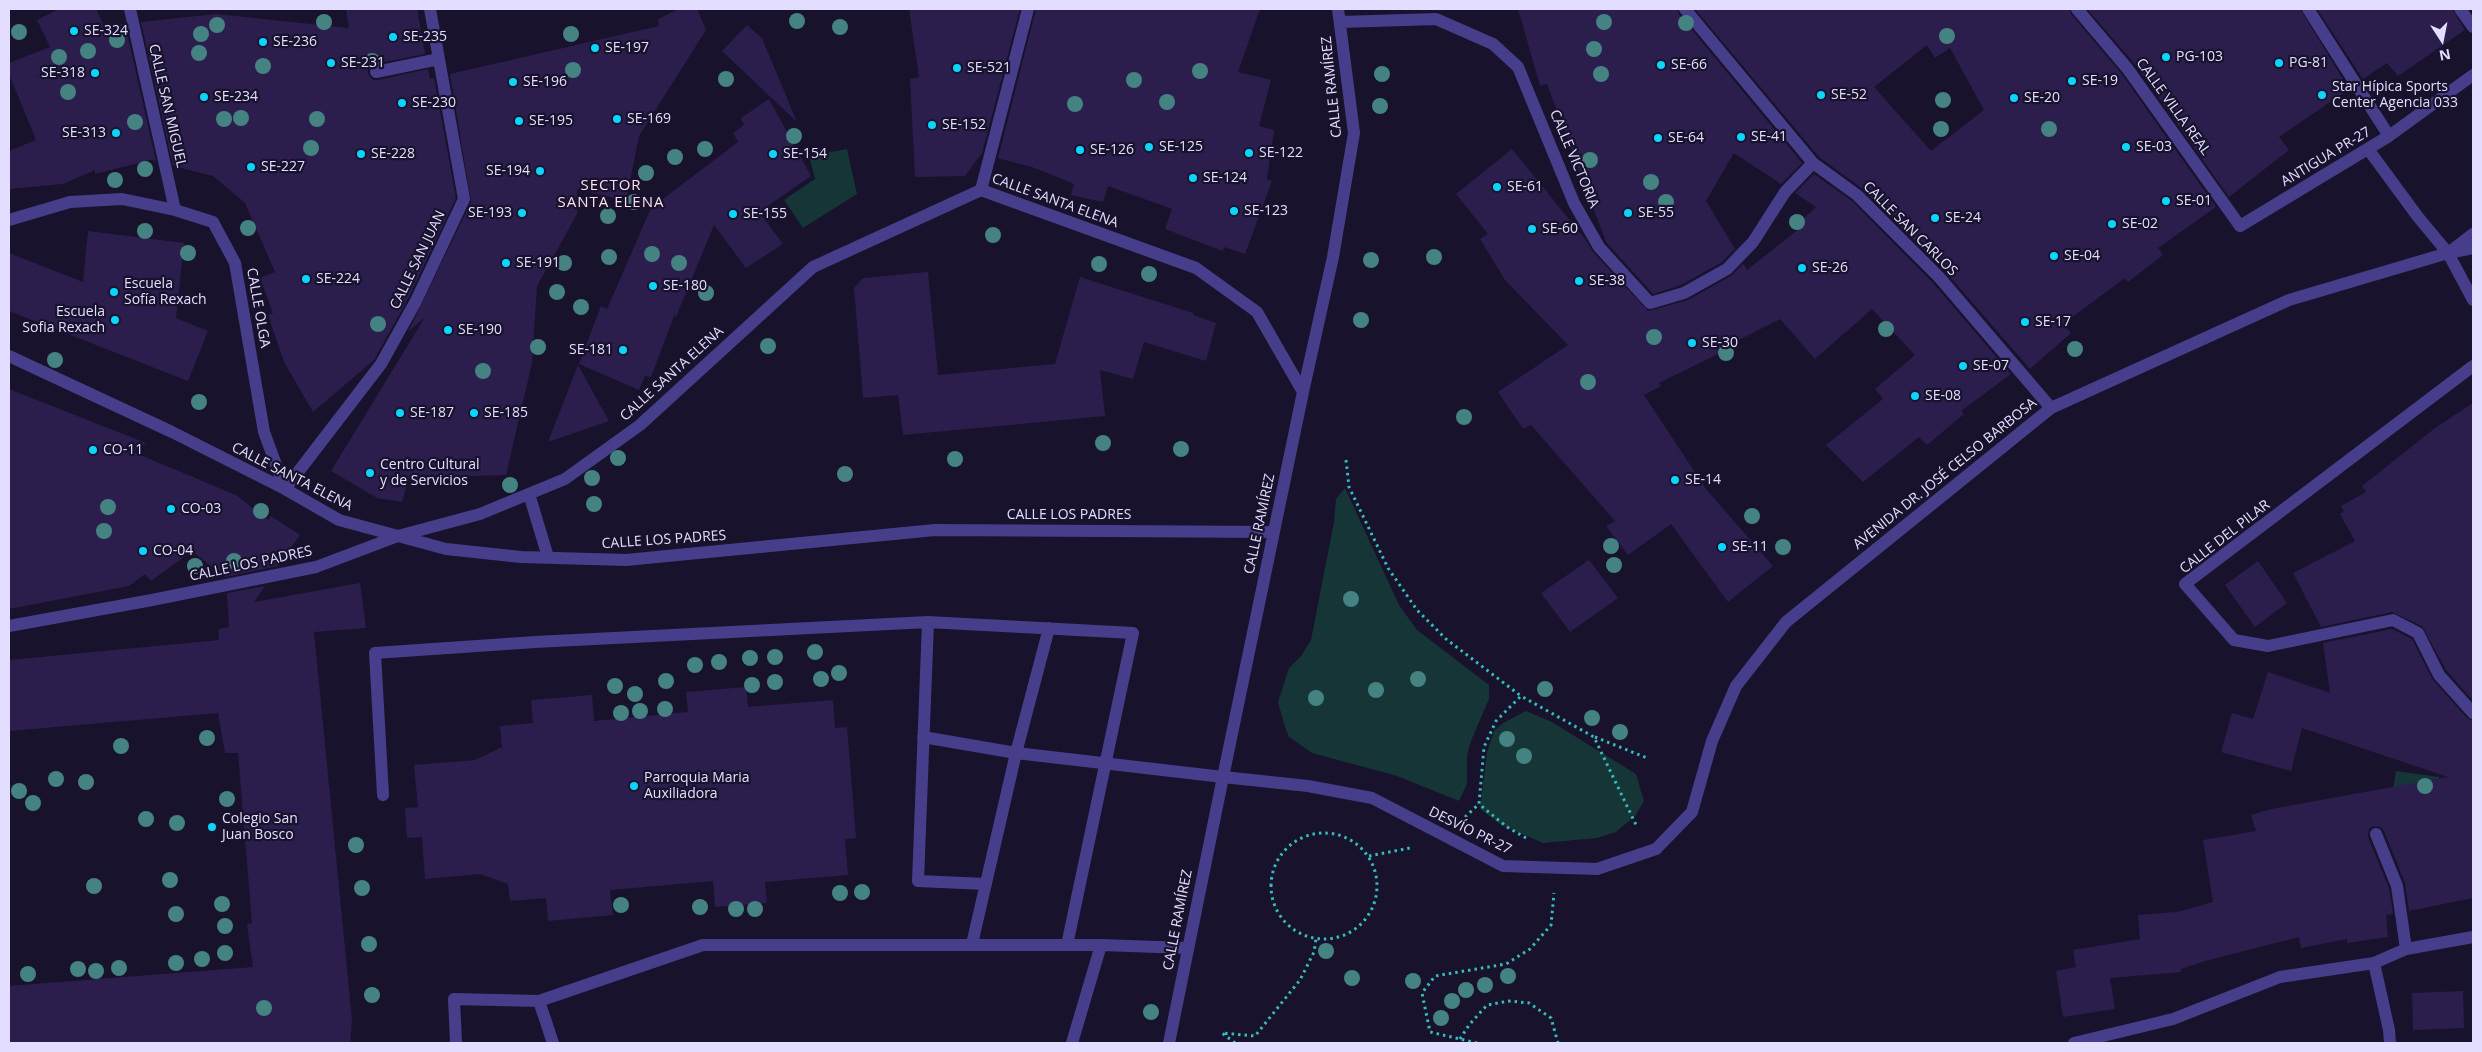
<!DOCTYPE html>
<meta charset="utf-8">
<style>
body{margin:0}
#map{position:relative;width:2482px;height:1052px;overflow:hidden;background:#18122c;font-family:"Open Sans",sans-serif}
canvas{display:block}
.frame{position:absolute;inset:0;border:10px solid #e3deff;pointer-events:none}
.north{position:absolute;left:2417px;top:15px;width:50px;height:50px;-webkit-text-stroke:4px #18122c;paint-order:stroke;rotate:169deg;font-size:14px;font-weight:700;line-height:20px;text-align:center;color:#e3deff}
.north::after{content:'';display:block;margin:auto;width:18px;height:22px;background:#e3deff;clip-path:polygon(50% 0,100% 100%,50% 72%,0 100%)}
</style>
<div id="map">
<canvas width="2482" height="1052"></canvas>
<div class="frame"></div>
<div class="north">N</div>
</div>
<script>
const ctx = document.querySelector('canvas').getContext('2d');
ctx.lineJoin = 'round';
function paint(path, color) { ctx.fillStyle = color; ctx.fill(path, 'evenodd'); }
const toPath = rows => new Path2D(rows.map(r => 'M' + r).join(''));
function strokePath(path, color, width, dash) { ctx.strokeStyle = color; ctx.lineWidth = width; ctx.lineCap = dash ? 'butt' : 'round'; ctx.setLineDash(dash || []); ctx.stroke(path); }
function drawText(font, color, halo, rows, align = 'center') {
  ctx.font = font + ' "Open Sans",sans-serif'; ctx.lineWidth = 4.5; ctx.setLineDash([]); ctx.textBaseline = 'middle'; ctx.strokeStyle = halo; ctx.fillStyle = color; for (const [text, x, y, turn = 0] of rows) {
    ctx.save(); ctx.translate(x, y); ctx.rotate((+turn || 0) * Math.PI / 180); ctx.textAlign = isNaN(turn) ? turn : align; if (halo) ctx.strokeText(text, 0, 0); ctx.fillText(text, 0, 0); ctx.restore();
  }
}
paint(toPath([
 [847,149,857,194,803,228,784,200,815,179,809,156],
 [1345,488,1399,605,1417,630,1489,685,1489,699,1471,741,1467,756,1467,784,1459,801,1397,776,1312,753,1289,737,1284,724,1278,702,1289,668,1301,656,1311,640,1334,522,1336,499],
 [1526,711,1552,722,1636,774,1644,801,1636,815,1616,832,1597,838,1543,843,1501,825,1480,809,1487,752,1494,731,1503,723],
 [2396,771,2439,777,2440,784,2390,807]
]), '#153536');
paint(toPath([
 [59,9,96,9,104,26,125,24,156,161,150,160,95,174,95,170,63,184,9,189,9,151,36,140,9,74,9,63,50,47,37,20],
 [346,9,417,9,425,54,374,64,368,69,368,74,373,80,378,80,428,69,430,79,434,78,456,198,409,297,374,360,313,412,284,362,268,315,273,313,260,278,275,272,245,203,213,176,173,166,141,22,216,14,349,28],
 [679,9,697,9,706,30,639,136,626,201,577,189,577,214,537,286,532,363,506,475,444,477,443,483,410,475,402,502,377,498,331,471,425,317,408,332,471,202,450,74,659,26,658,19],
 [909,9,1020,9,982,153,965,176,915,177,910,79,919,77],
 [1036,9,1260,9,1238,72,1271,80,1259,126,1274,130,1267,179,1272,181,1245,254,1224,247,1223,251,1165,229,1172,209,1108,186,1103,202,1071,195,1074,184,1035,168,998,158],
 [1518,9,1677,9,1679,14,1802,163,1781,184,1734,153,1706,201,1735,249,1722,262,1681,285,1653,294,1606,242,1547,84,1540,86],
 [1695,9,2069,9,2071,14,2121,73,2216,207,2158,248,2163,255,2128,282,2125,278,2063,324,2071,333,2030,369,1945,271,1863,189,1819,157],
 [1927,45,1935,58,1950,48,1984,110,1931,151,1874,87],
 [2087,9,2300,9,2349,89,2279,137,2289,150,2229,197,2134,63],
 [2317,9,2452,9,2465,30,2398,76,2387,63,2363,79],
 [747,25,762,38,797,122,722,51],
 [769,99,811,176,759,212,783,244,746,268,714,225,676,317,674,316,651,377,645,376,639,390,579,364,601,306,607,309,651,208,738,142,733,133,744,125,741,118],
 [1512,149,1585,239,1593,252,1648,311,1688,300,1731,276,1743,264,1747,270,1804,225,1801,221,1816,207,1795,193,1814,174,1852,201,1933,283,2011,374,1961,411,1964,414,1927,445,1919,437,1863,482,1826,445,1883,399,1875,389,1915,355,1872,309,1815,359,1780,319,1723,348,1724,351,1659,383,1661,386,1644,395,1706,489,1773,566,1728,602,1671,524,1628,555,1606,526,1615,521,1531,425,1523,429,1498,392,1568,345,1505,280,1480,239,1488,234,1456,194],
 [88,231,184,243,176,318,208,331,188,381,9,311,9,253,83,282],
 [928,272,938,375,1055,364,1080,277,1193,313,1193,315,1216,323,1206,361,1144,342,1133,379,1100,370,1105,416,903,435,898,395,863,398,854,288,863,278],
 [578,365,609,421,548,442],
 [9,389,146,443,133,452,236,495,268,520,271,516,300,535,278,566,225,577,192,551,151,581,145,574,129,586,9,609],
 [2473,403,2473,701,2446,670,2422,626,2392,612,2321,627,2293,573,2355,541,2340,514,2344,512,2341,506,2366,492,2362,486,2435,428],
 [1589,560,1618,598,1570,632,1541,593],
 [2258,561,2287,603,2255,627,2225,585],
 [360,583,366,628,314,632,352,1020,350,1043,9,1043,9,986,253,967,247,924,252,923,238,753,225,753,218,713,9,731,9,660,219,640,218,629,229,627,227,593,265,586,254,602],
 [2392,629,2412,639,2433,680,2467,718,2473,721,2473,898,2409,911,2405,883,2384,831,2381,827,2373,826,2369,829,2368,837,2389,888,2393,914,2386,915,2388,937,2347,943,2347,939,2301,948,2299,937,2205,961,2181,969,2181,972,2110,978,2115,1009,2063,1017,2056,971,2076,967,2073,950,2140,939,2138,915,2177,912,2213,902,2203,840,2256,831,2251,815,2271,809,2448,777,2302,728,2291,771,2221,752,2232,713,2253,719,2268,672,2330,693,2323,643],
 [746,687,748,707,833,700,835,728,847,727,856,838,845,839,848,875,765,882,767,903,715,907,713,881,610,890,613,915,548,921,546,898,510,901,508,884,486,876,480,874,425,879,422,837,407,838,405,808,418,807,414,765,475,760,502,747,500,726,533,723,531,700,592,695,594,721,688,712,686,692],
 [2463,991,2464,1028,2413,1030,2412,993]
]), '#2b1e4d');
strokePath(toPath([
 [1346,460,1349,487,1388,568,1417,610,1446,639,1521,696],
 [1595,737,1647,758],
 [1465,817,1479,804],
 '1271 886a53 53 0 1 1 106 0a53 53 0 1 1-106 0Z',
 [1526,838,1507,827,1479,804,1484,747,1496,721,1521,696,1594,737,1637,827],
 [1369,856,1410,848],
 [1460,1039,1469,1025,1487,1005,1509,1001,1529,1003,1551,1018,1558,1043],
 [1235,1043,1222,1033,1255,1036,1300,980,1314,952,1316,939],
 [1477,1043,1430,1032,1422,993,1435,976,1506,964,1530,949,1551,925,1554,893]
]), '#33bdbd', 3, [2.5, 4]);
strokePath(toPath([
 [928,622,918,881,986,884],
 [923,737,1016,753,1223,777],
 [383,795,375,653,535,642,928,622,1133,633,1067,945],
 [972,944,1016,753,1049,628],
 [1101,945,1187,948],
 [539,1001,553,1043],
 [456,1043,454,999,539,1001,703,945,1101,945,1072,1043]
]), '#463e8a', 12);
strokePath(toPath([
 [130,9,175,210],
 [1685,9,1813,163,1857,195,1939,277,2051,408],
 [2077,9,2127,68,2240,226,2389,136,2473,75],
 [2308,9,2389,136],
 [2460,9,2473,27],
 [1340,22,1436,19,1493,44,1518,67,1574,203,1599,247,1650,303,1684,293,1727,269,1753,242,1785,192,1813,163],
 [376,72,439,59],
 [2368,149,2418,217,2448,253,2473,300],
 [981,190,1028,9],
 [9,220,70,202,122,199,175,210,213,222,235,263,264,432,285,489],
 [9,356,172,432,285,489,339,520,398,536,480,514,565,479,640,425,813,267,981,190,1196,268,1257,312,1303,392],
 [2473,366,2185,584,2234,640,2268,646,2393,620,2418,633,2439,675,2473,713],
 [285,489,381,364,416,301,464,199,430,9],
 [529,494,548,557],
 [9,626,152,600,316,567,398,536,446,549,521,557,626,560,935,530,1274,532],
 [1223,777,1303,392,1333,257,1354,133,1338,9],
 [2376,834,2397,886,2406,949],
 [2374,963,2389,1030,2390,1043],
 [2074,1043,2173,1019,2280,977,2374,963,2406,949,2473,937]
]), '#463e8a', 12);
strokePath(toPath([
 [2452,250,2473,234],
 [1169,1043,1223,777,1308,786,1372,798,1503,866,1597,869,1656,849,1692,812,1712,741,1736,686,1786,622,2051,408,2289,300,2448,253,2473,248]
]), '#463e8a', 12);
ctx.fillStyle = '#448382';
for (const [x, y] of [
 [797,21],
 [324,22],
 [1604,22],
 [1686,23],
 [217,25],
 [840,27],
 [19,32],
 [201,34],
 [571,34],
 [1947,36],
 [117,40],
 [1594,49],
 [88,51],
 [199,53],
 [59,57],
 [372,61],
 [263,66],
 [573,70],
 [1200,71],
 [1382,74],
 [1601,74],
 [726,79],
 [1134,80],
 [68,92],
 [1943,100],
 [1167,102],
 [1075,104],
 [1380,106],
 [241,118],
 [224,119],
 [317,119],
 [135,122],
 [1941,129],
 [2049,129],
 [794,136],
 [311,148],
 [705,149],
 [675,157],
 [1590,160],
 [145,169],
 [646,173],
 [115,180],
 [1651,182],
 [634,202],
 [1666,202],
 [608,216],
 [1797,222],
 [248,228],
 [145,231],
 [993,235],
 [188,253],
 [652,254],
 [609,257],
 [1434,257],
 [1371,260],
 [564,263],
 [679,263],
 [1099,264],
 [1149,274],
 [557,292],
 [706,293],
 [581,307],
 [1361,320],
 [378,324],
 [1886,329],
 [1654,337],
 [768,346],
 [538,347],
 [2075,349],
 [1726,353],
 [55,360],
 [483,371],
 [1588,382],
 [199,402],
 [1464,417],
 [1103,443],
 [1181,449],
 [618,458],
 [955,459],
 [845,474],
 [592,478],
 [510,485],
 [594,504],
 [108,507],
 [261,511],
 [1752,516],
 [104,531],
 [1611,546],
 [1783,547],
 [234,561],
 [1614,565],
 [195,566],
 [1351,599],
 [815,652],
 [775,657],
 [750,658],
 [719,662],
 [695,665],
 [839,673],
 [821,679],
 [1418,679],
 [666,681],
 [775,682],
 [752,685],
 [615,686],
 [1545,689],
 [1376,690],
 [635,694],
 [1316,698],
 [665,709],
 [640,711],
 [621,713],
 [1592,718],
 [1620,732],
 [207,738],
 [1507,739],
 [121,746],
 [1524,756],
 [56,779],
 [86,782],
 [2425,786],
 [19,791],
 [227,799],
 [33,803],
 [146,819],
 [177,823],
 [356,845],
 [170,880],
 [94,886],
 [362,888],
 [862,892],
 [840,893],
 [222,904],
 [621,905],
 [700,907],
 [736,909],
 [755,909],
 [176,914],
 [225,926],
 [369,944],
 [1326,951],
 [225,953],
 [202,959],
 [176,963],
 [119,968],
 [78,969],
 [96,971],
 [28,974],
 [1508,976],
 [1352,978],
 [1413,981],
 [1485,985],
 [1466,990],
 [372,995],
 [1452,1001],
 [264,1008],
 [1151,1012],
 [1441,1018]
]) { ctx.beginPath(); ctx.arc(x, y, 8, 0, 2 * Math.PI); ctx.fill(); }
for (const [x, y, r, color] of [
 [74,31,5,"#0cd5fc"],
 [393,37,5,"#0cd5fc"],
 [263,42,5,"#0cd5fc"],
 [595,48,5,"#0cd5fc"],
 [2166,57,5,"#0cd5fc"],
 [331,63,5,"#0cd5fc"],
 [2279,63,5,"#0cd5fc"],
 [1661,65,5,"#0cd5fc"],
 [957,68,5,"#0cd5fc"],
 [95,73,5,"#0cd5fc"],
 [2072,81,5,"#0cd5fc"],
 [513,82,5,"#0cd5fc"],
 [1821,95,5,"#0cd5fc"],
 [2322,95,5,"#0cd5fc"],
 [204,97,5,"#0cd5fc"],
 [2014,98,5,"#0cd5fc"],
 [402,103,5,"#0cd5fc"],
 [617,119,5,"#0cd5fc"],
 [519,121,5,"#0cd5fc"],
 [932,125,5,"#0cd5fc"],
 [116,133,5,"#0cd5fc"],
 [1741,137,5,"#0cd5fc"],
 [1658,138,5,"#0cd5fc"],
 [1149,147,5,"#0cd5fc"],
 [2126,147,5,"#0cd5fc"],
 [1080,150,5,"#0cd5fc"],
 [1249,153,5,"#0cd5fc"],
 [361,154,5,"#0cd5fc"],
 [773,154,5,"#0cd5fc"],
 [251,167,5,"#0cd5fc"],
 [540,171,5,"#0cd5fc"],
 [1193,178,5,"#0cd5fc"],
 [1497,187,5,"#0cd5fc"],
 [2166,201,5,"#0cd5fc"],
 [1234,211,5,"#0cd5fc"],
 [522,213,5,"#0cd5fc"],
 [1628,213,5,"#0cd5fc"],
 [733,214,5,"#0cd5fc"],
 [1935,218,5,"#0cd5fc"],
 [2112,224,5,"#0cd5fc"],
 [1532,229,5,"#0cd5fc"],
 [2054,256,5,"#0cd5fc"],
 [506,263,5,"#0cd5fc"],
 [1802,268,5,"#0cd5fc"],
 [306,279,5,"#0cd5fc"],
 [1579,281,5,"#0cd5fc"],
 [653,286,5,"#0cd5fc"],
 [114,292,5,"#0cd5fc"],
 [115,320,5,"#0cd5fc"],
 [2025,322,5,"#0cd5fc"],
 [448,330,5,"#0cd5fc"],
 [1692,343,5,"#0cd5fc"],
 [623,350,5,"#0cd5fc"],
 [1963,366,5,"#0cd5fc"],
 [1915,396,5,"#0cd5fc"],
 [400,413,5,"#0cd5fc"],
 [474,413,5,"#0cd5fc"],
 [93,450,5,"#0cd5fc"],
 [370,473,5,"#0cd5fc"],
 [1675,480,5,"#0cd5fc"],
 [171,509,5,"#0cd5fc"],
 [1722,547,5,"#0cd5fc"],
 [143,551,5,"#0cd5fc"],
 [634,786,5,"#0cd5fc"],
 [212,827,5,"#0cd5fc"]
]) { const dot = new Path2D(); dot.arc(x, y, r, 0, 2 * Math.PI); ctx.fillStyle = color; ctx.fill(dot); strokePath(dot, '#18122c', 2); }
drawText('14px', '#e3deff', '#18122c', [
 ["SE-324",84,31],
 ["SE-235",403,37],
 ["SE-236",273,42],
 ["SE-197",605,48],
 ["PG-103",2176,57],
 ["SE-231",341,63],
 ["PG-81",2289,63],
 ["SE-66",1671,65],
 ["SE-521",967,68],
 ["SE-318",85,73,"right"],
 ["SE-19",2082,81],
 ["SE-196",523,82],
 ["Star Hípica Sports",2332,87],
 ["Center Agencia 033",2332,103],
 ["SE-52",1831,95],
 ["SE-234",214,97],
 ["SE-20",2024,98],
 ["SE-230",412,103],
 ["SE-169",627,119],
 ["SE-195",529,121],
 ["SE-152",942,125],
 ["SE-313",106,133,"right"],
 ["SE-41",1751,137],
 ["SE-64",1668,138],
 ["SE-125",1159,147],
 ["SE-03",2136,147],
 ["SE-126",1090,150],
 ["SE-122",1259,153],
 ["SE-228",371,154],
 ["SE-154",783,154],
 ["SE-227",261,167],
 ["SE-194",530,171,"right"],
 ["SE-124",1203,178],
 ["SE-61",1507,187],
 ["SE-01",2176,201],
 ["SE-123",1244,211],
 ["SE-193",512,213,"right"],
 ["SE-55",1638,213],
 ["SE-155",743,214],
 ["SE-24",1945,218],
 ["SE-02",2122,224],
 ["SE-60",1542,229],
 ["SE-04",2064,256],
 ["SE-191",516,263],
 ["SE-26",1812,268],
 ["SE-224",316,279],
 ["SE-38",1589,281],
 ["Escuela",124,284],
 ["Sofía Rexach",124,300],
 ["SE-180",663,286],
 ["Escuela",105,312,"right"],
 ["Sofia Rexach",105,328,"right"],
 ["SE-17",2035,322],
 ["SE-190",458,330],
 ["SE-30",1702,343],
 ["SE-181",613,350,"right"],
 ["SE-07",1973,366],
 ["SE-08",1925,396],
 ["SE-187",410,413],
 ["SE-185",484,413],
 ["CO-11",103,450],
 ["Centro Cultural",380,465],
 ["y de Servicios",380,481],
 ["SE-14",1685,480],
 ["CO-03",181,509],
 ["SE-11",1732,547],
 ["CO-04",153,551],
 ["Parroquia Maria",644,778],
 ["Auxiliadora",644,794],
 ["Colegio San",222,819],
 ["Juan Bosco",222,835]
], 'left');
drawText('14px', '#e3deff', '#18122c', [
 ["CALLE RAMÍREZ",1332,87,-96],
 ["CALLE SAN MIGUEL",167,106,77],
 ["CALLE VILLA REAL",2173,107,54],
 ["ANTIGUA PR-27",2326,157,-31],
 ["CALLE VICTORIA",1574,159,67],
 ["CALLE SANTA ELENA",1055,201,20],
 ["CALLE SAN CARLOS",1910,229,45],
 ["CALLE SAN JUAN",418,260,-64],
 ["CALLE OLGA",258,308,80],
 ["CALLE SANTA ELENA",672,374,-42],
 ["AVENIDA DR. JOSÉ CELSO BARBOSA",1945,474,-39],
 ["CALLE SANTA ELENA",292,477,27],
 ["CALLE LOS PADRES",1069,515],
 ["CALLE RAMÍREZ",1260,524,-78],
 ["CALLE DEL PILAR",2225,537,-38],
 ["CALLE LOS PADRES",664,540,-4],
 ["CALLE LOS PADRES",251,564,-12],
 ["DESVÍO PR-27",1470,831,26],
 ["CALLE RAMÍREZ",1178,920,-79]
]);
ctx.letterSpacing = '1px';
drawText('15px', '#ffe0f1', '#18122c', [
 ["SECTOR",611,186],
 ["SANTA ELENA",611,203]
]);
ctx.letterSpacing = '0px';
</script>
